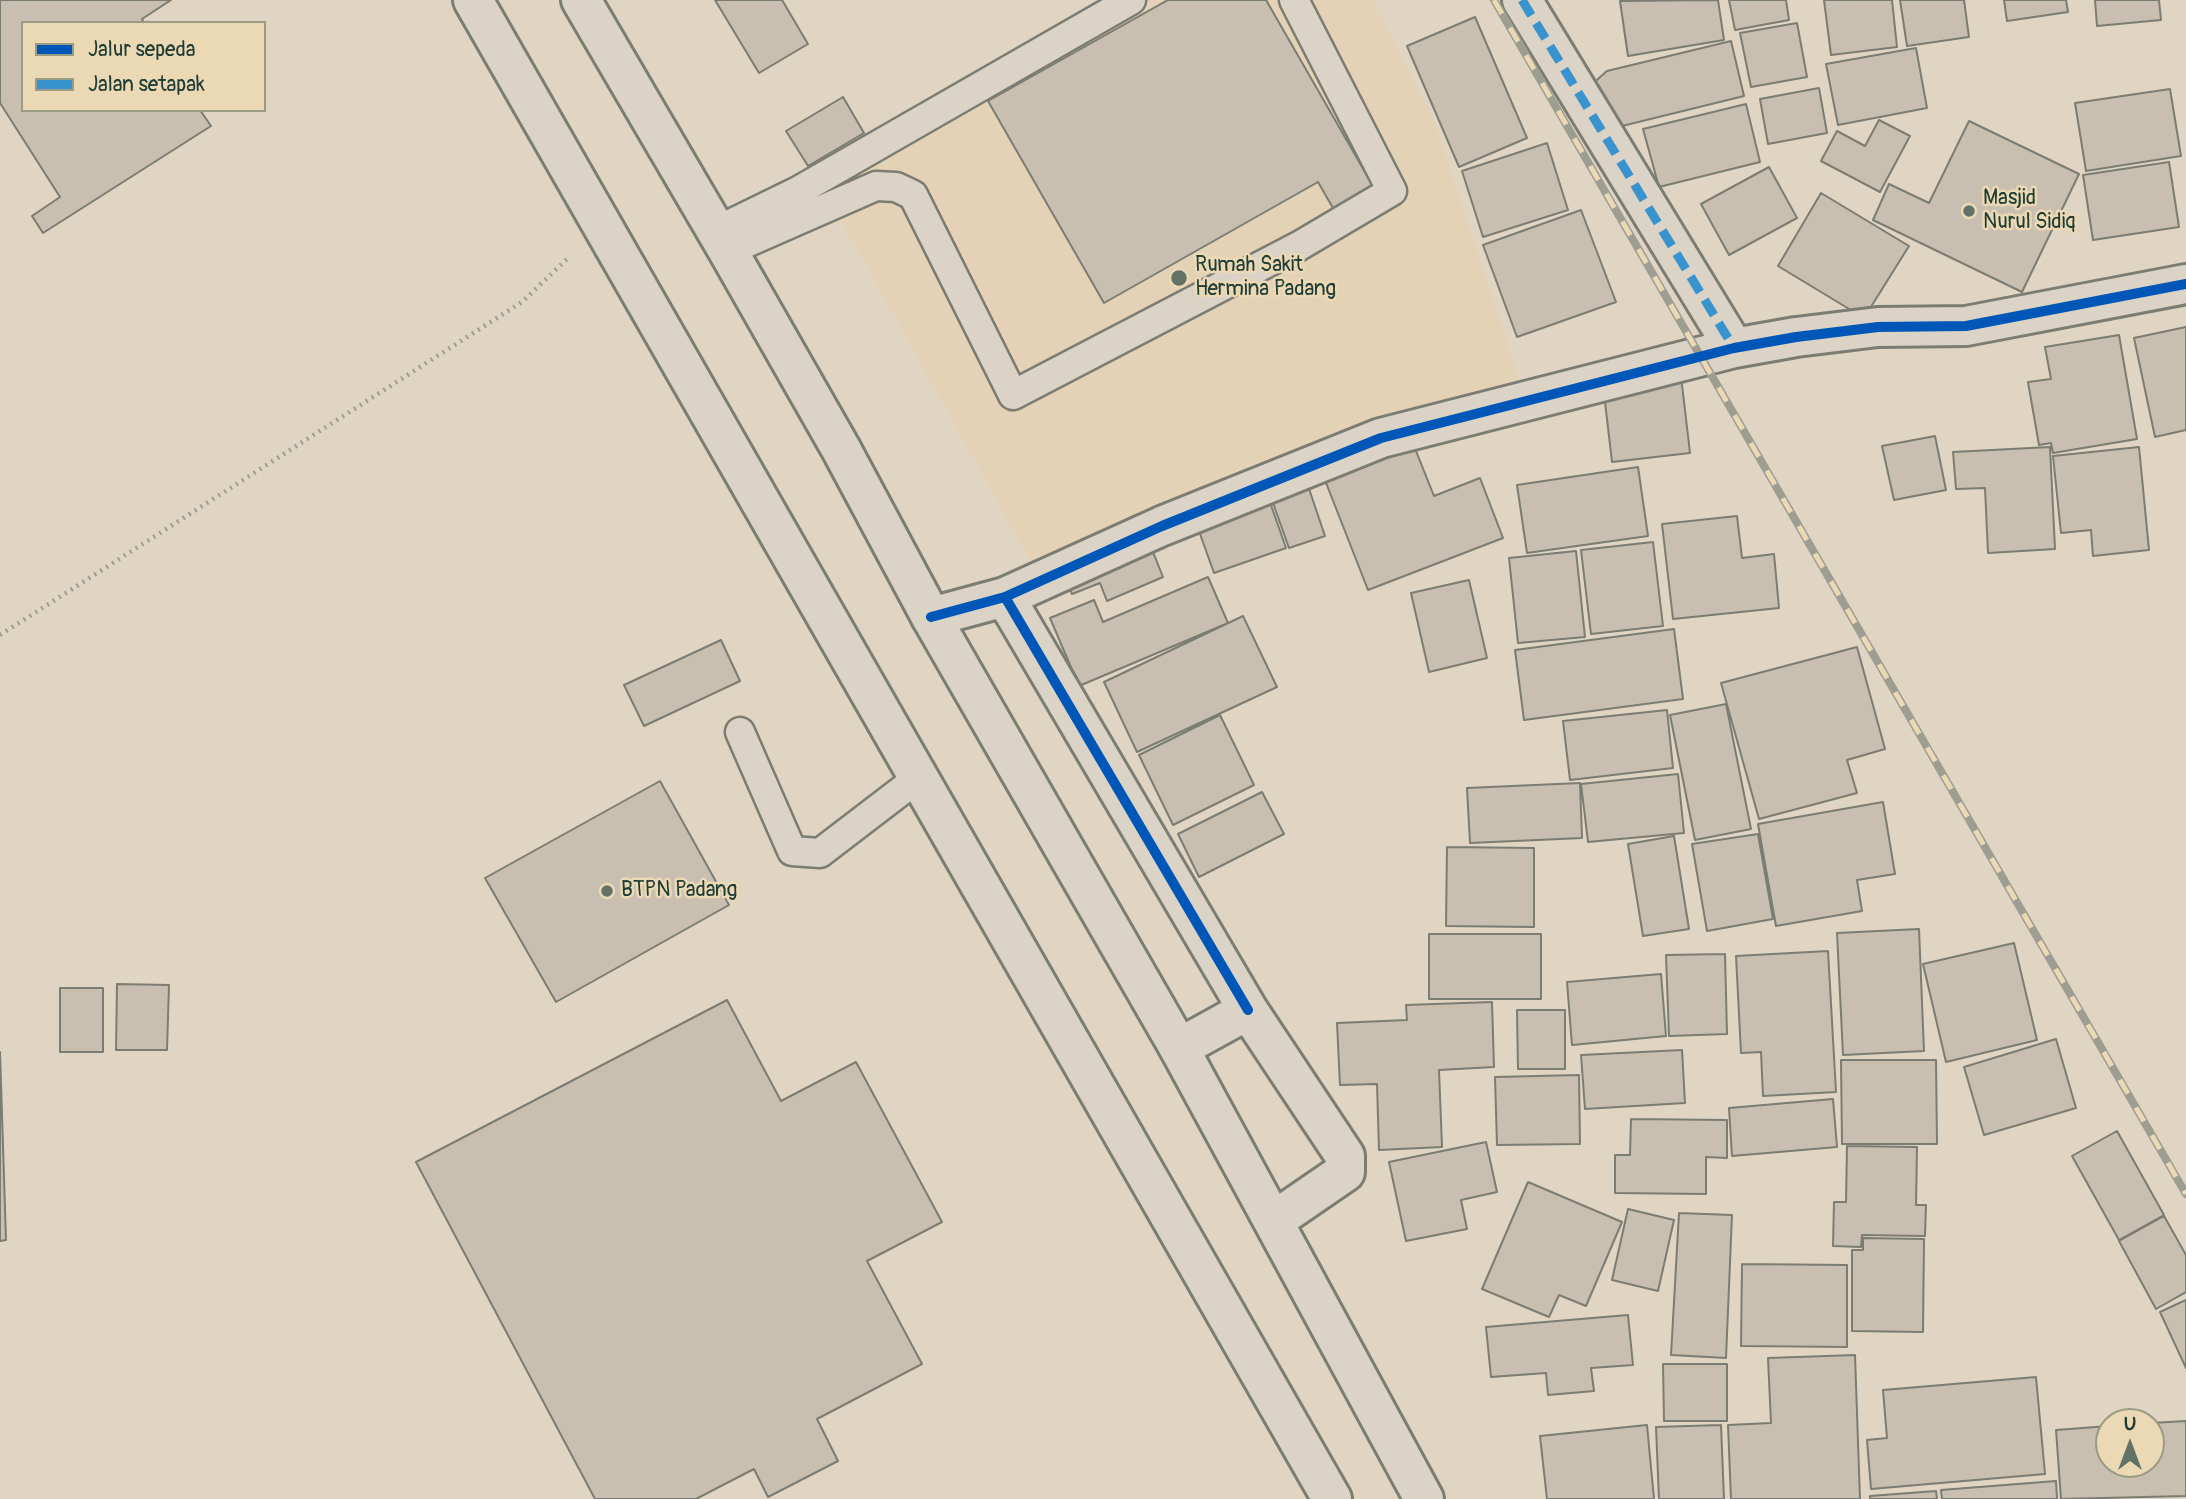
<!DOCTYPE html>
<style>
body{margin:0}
#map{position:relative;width:2186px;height:1499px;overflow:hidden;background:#dfd5c2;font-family:Pangolin,sans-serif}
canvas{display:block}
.legend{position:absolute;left:21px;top:21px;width:245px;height:91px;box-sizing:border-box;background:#ebd9b6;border:2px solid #999b82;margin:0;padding:9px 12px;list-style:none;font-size:21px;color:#1f3d34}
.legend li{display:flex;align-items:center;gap:14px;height:35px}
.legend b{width:35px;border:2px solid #999b82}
.north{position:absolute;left:2095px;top:1408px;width:70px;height:70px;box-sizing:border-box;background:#ebd9b6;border:2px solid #999b82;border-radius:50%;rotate:0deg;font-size:19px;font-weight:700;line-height:28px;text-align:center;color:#1f3d34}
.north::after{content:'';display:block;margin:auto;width:24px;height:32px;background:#627266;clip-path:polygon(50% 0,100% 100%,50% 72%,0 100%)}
</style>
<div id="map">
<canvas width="2186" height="1499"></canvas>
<ul class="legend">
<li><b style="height:9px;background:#0057b8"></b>Jalur sepeda</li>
<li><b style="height:9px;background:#3993ce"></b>Jalan setapak</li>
</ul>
<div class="north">U</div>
</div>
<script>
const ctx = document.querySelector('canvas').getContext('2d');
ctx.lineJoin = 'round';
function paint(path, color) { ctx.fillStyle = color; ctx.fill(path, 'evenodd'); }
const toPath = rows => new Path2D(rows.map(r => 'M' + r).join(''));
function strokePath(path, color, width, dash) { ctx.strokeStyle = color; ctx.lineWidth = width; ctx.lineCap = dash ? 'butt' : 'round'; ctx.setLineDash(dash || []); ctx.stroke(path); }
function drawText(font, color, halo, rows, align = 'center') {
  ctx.font = font + ' Pangolin,sans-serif'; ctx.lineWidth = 5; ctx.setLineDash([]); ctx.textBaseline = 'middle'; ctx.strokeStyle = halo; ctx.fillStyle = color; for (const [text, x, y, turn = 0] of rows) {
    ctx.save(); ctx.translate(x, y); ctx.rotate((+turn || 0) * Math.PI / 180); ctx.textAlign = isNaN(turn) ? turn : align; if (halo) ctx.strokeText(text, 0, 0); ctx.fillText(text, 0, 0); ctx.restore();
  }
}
paint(toPath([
 [1102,0,1372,0,1434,121,1519,379,1033,566,816,176]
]), '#e4d2b7');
const building = toPath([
 [0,0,171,0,142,19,144,23,23,23,23,110,200,110,211,126,43,233,32,216,60,197,0,103,0,0],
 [715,0,782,0,808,44,759,73,715,0],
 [1168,0,1266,0,1373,186,1333,208,1318,182,1104,303,988,101,1168,0],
 [1718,0,1724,40,1628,56,1620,1,1718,0],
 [1729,0,1786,0,1789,20,1735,30,1729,0],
 [1824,0,1892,0,1897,47,1831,55,1824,0],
 [1900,0,1964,0,1969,37,1907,46,1900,0],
 [2004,0,2066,0,2068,12,2007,21,2004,0],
 [2095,0,2159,0,2161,20,2097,26,2095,0],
 [1475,17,1527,138,1459,167,1407,46,1475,17],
 [1797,23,1807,77,1751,87,1740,33,1797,23],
 [1731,41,1744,96,1622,126,1590,86,1607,71,1731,41],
 [1916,48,1927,108,1838,125,1826,64,1916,48],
 [1819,88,1827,133,1768,144,1760,99,1819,88],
 [2170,89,2181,156,2086,171,2075,103,2170,89],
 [843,97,864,133,808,166,786,131,843,97],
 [1746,104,1760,162,1659,187,1643,129,1746,104],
 [1879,120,1910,136,1880,192,1821,161,1837,131,1865,146,1879,120],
 [1969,121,2079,174,2022,292,1873,220,1889,184,1929,203,1969,121],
 [1547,143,1568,210,1483,237,1462,171,1547,143],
 [2169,162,2179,227,2093,240,2083,175,2169,162],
 [1769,167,1797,218,1729,255,1701,204,1769,167],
 [1821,193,1909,246,1864,318,1778,266,1821,193],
 [1581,210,1616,302,1517,337,1483,245,1581,210],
 [2186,327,2186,430,2155,437,2134,338,2186,327],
 [2119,335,2137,439,2053,453,2051,443,2039,445,2028,382,2051,379,2045,347,2119,335],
 [1681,376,1690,453,1612,462,1603,385,1681,376],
 [1410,436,1434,496,1480,478,1503,538,1368,590,1321,470,1410,436],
 [1935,436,1946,490,1894,500,1882,446,1935,436],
 [2050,447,2055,549,1988,553,1985,488,1956,489,1953,452,2050,447],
 [2139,447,2149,550,2093,556,2091,530,2061,533,2053,456,2139,447],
 [1638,467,1648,536,1527,553,1517,485,1638,467],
 [1305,477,1325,536,1289,548,1268,489,1305,477],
 [1266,491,1286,548,1214,573,1194,517,1266,491],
 [1737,516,1742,558,1774,554,1779,608,1673,619,1662,524,1737,516],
 [1149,542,1163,577,1107,601,1100,583,1072,594,1065,578,1149,542],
 [1653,542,1663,626,1591,634,1581,550,1653,542],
 [1576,551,1585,637,1518,643,1509,558,1576,551],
 [1208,577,1228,623,1079,686,1050,618,1094,600,1103,622,1208,577],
 [1469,580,1487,658,1429,672,1411,593,1469,580],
 [1243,616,1277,687,1137,752,1104,682,1243,616],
 [1674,629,1683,699,1524,720,1515,650,1674,629],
 [721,640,740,681,644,726,624,685,721,640],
 [1857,647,1885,749,1847,760,1857,793,1759,819,1721,683,1857,647],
 [1726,704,1751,829,1695,840,1670,715,1726,704],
 [1667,710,1673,768,1570,780,1563,721,1667,710],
 [1220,715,1254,785,1173,825,1139,755,1220,715],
 [1678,774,1684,833,1588,842,1581,784,1678,774],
 [660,781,729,905,556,1002,485,878,660,781],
 [1580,783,1582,838,1470,843,1467,788,1580,783],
 [1262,792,1284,834,1199,877,1178,834,1262,792],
 [1883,802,1895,874,1857,880,1862,911,1776,926,1758,824,1883,802],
 [1758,834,1773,919,1707,931,1692,844,1758,834],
 [1674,836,1689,929,1643,936,1628,844,1674,836],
 [1447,847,1534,848,1534,927,1446,926,1447,847],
 [1919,929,1924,1051,1843,1055,1837,933,1919,929],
 [1429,934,1541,934,1541,999,1429,999,1429,934],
 [2014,943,2037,1040,1946,1062,1923,964,2014,943],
 [1828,951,1836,1092,1763,1096,1761,1052,1741,1053,1736,956,1828,951],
 [1725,954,1727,1034,1669,1036,1666,955,1725,954],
 [1661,974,1666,1036,1572,1045,1567,982,1661,974],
 [117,984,169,985,167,1050,116,1050,117,984],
 [60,988,103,988,103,1052,60,1052,60,988],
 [727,1000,781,1101,856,1062,942,1222,867,1261,922,1364,817,1419,838,1461,768,1497,754,1469,696,1499,595,1499,416,1162,727,1000],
 [1492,1002,1494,1067,1439,1070,1442,1147,1379,1150,1377,1084,1340,1085,1337,1023,1407,1020,1406,1005,1492,1002],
 [1517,1010,1565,1010,1565,1069,1518,1069,1517,1010],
 [2056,1039,2076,1108,1984,1135,1964,1067,2056,1039],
 [1682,1050,1685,1103,1585,1109,1581,1055,1682,1050],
 [0,1052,6,1240,0,1241,0,1052],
 [1841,1060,1936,1060,1937,1144,1842,1144,1841,1060],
 [1579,1075,1580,1144,1497,1145,1495,1077,1579,1075],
 [1833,1099,1837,1147,1732,1156,1729,1108,1833,1099],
 [1631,1119,1727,1120,1727,1158,1706,1157,1706,1194,1615,1193,1615,1155,1630,1155,1631,1119],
 [2117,1131,2164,1215,2119,1240,2072,1156,2117,1131],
 [1486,1142,1497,1192,1461,1200,1467,1229,1406,1241,1389,1162,1486,1142],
 [1847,1146,1917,1147,1916,1205,1926,1205,1925,1236,1862,1235,1861,1247,1833,1246,1834,1202,1846,1202,1847,1146],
 [1528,1182,1622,1222,1586,1306,1559,1295,1549,1317,1482,1289,1528,1182],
 [1628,1209,1674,1220,1658,1291,1612,1280,1628,1209],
 [1679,1213,1732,1215,1726,1358,1671,1355,1679,1213],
 [2164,1216,2186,1255,2186,1292,2156,1309,2119,1241,2164,1216],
 [1863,1238,1924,1239,1923,1332,1852,1331,1852,1250,1863,1250,1863,1238],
 [1742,1264,1847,1265,1847,1347,1741,1346,1742,1264],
 [2186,1300,2186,1368,2160,1312,2186,1300],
 [1628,1315,1633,1365,1591,1368,1594,1391,1548,1395,1546,1373,1491,1377,1486,1327,1628,1315],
 [1855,1355,1860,1499,1731,1499,1728,1425,1771,1423,1768,1358,1855,1355],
 [1663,1364,1727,1364,1727,1421,1664,1421,1663,1364],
 [2036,1377,2045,1474,1871,1489,1867,1440,1887,1438,1883,1390,2036,1377],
 [2186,1421,2186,1496,2061,1499,2056,1430,2109,1426,2109,1464,2151,1464,2151,1423,2186,1421],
 [1647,1425,1654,1499,1547,1499,1540,1436,1647,1425],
 [1721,1425,1724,1499,1659,1499,1656,1427,1721,1425],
 [2056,1481,2057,1499,1942,1499,1941,1490,2056,1481],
 [1936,1491,1937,1499,1870,1499,1870,1496,1936,1491]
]);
paint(building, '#c9bfb1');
strokePath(building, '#7b7c72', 2);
const lane = toPath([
 [716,231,800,190,1131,0],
 [728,251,876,186,896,187,913,195,1013,395,1299,246,1392,191,1294,0],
 [740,732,792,851,820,853,918,778]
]);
const street = toPath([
 [1522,0,1734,348],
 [1005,597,1248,1010],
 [931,617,1005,597,1162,526,1381,438,1734,348,1796,337,1878,327,1966,326,2186,284],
 [1179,1048,1248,1010,1345,1156,1345,1172,1275,1220]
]);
const primary = toPath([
 [473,0,1332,1499],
 [581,0,728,251,841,449,931,617,1179,1048,1424,1499]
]);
strokePath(lane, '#7b7c72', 33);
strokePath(street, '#7b7c72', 44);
strokePath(primary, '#7b7c72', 44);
strokePath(toPath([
 [0,635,522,302,568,258]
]), '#9e9d92', 4.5, [2, 5]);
strokePath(lane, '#dbd3c6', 28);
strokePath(street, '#dbd3c6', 38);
strokePath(primary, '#dbd3c6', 38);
const rail = toPath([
 [1494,0,2186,1194]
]);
strokePath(rail, '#9e9d92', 8);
strokePath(rail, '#ebd9b6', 5, [16]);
strokePath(toPath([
 [1522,0,1734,348]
]), '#3993ce', 9, [18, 9]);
strokePath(toPath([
 [1005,597,1248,1010],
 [931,617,1005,597,1162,526,1381,438,1734,348,1796,337,1878,327,1966,326,2186,284]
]), '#0057b8', 10);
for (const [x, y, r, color] of [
 [1969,211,7,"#627266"],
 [1179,278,9,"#627266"],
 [607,891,7,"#627266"]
]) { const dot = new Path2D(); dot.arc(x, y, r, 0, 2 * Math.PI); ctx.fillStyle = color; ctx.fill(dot); strokePath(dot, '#ebd9b6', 2.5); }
drawText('21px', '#1f3d34', '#ebd9b6', [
 ["Masjid",1983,199],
 ["Nurul Sidiq",1983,223],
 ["Rumah Sakit",1195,266],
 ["Hermina Padang",1195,290],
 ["BTPN Padang",621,891]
], 'left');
</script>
